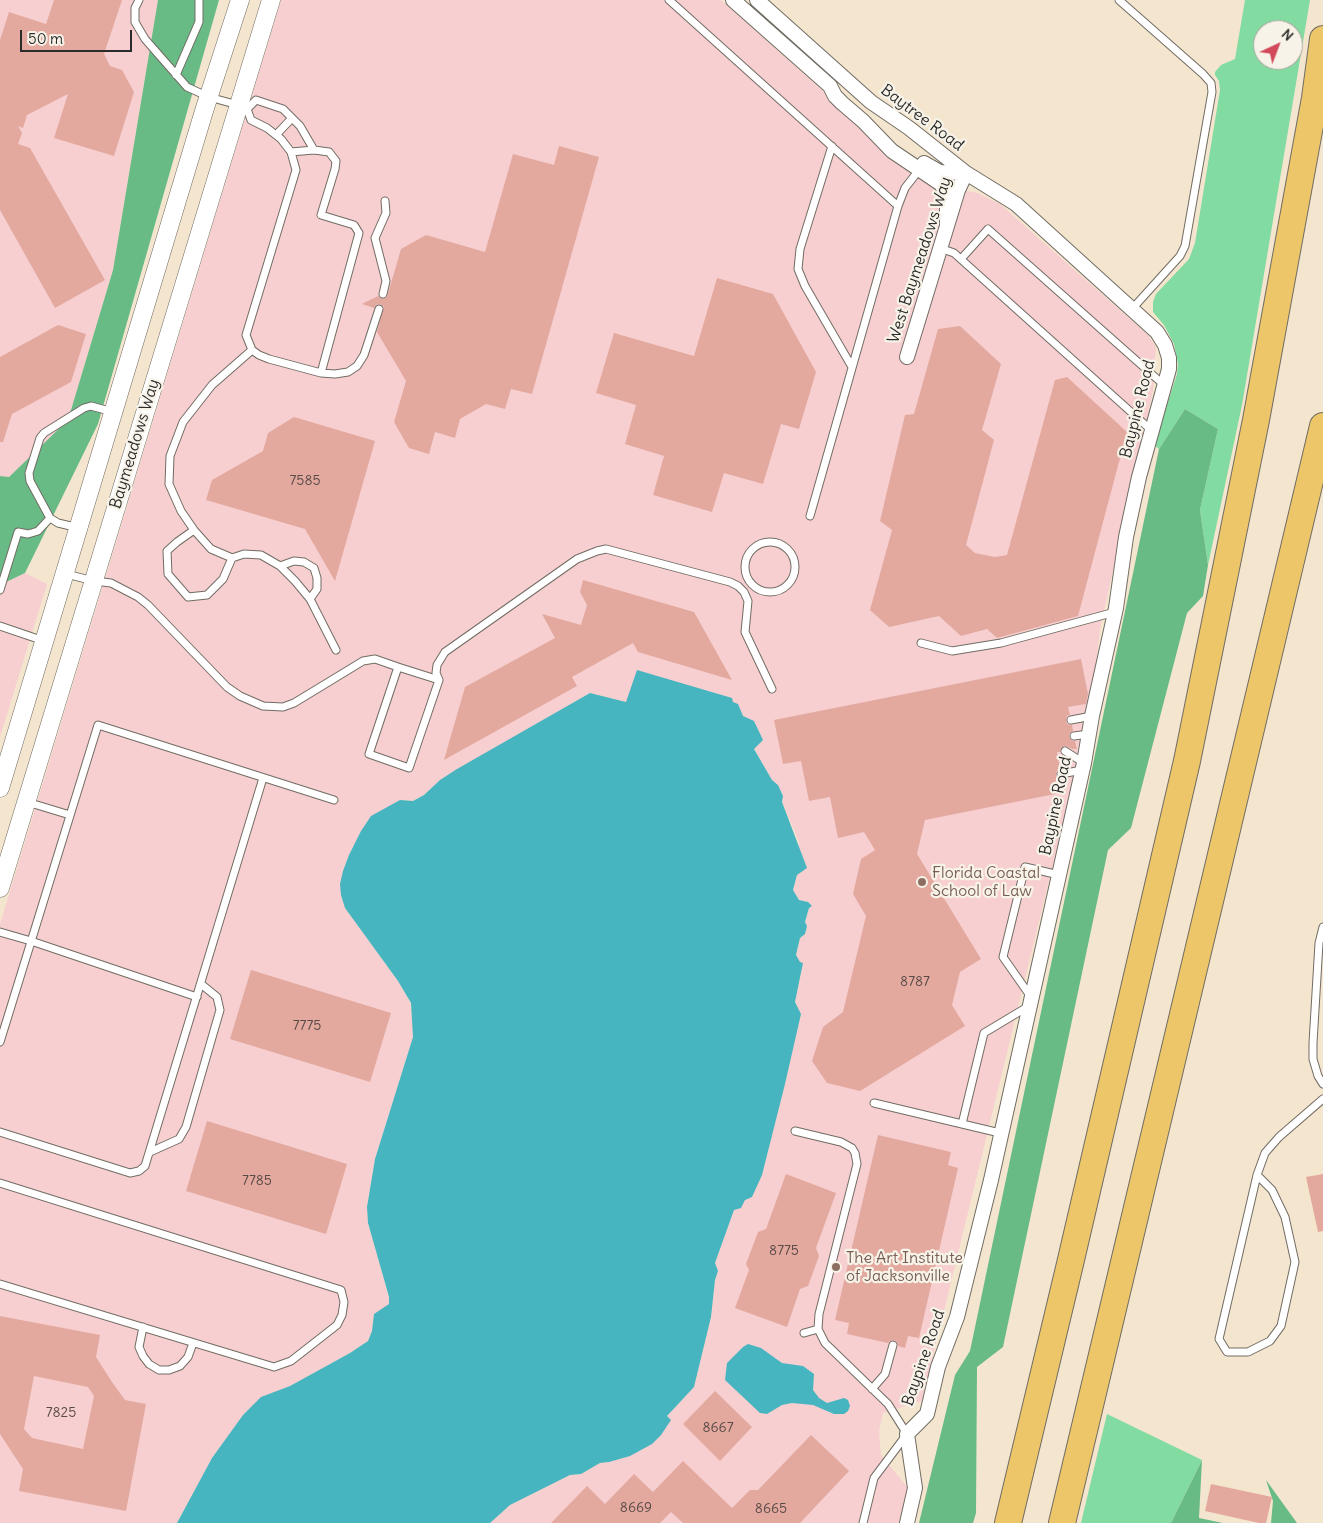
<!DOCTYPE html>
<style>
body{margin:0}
#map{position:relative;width:1323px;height:1523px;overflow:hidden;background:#f4e5ce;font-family:Delius,sans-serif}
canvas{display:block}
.north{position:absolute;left:1253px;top:20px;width:50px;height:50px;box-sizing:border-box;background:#f7f3e8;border:1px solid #a5a39c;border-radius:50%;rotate:43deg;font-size:14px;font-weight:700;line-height:20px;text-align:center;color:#2b2b2b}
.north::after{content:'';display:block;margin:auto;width:18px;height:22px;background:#d1495b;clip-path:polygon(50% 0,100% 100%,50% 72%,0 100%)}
.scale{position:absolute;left:20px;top:30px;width:112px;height:22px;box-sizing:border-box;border:2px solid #2b2b2b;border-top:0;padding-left:6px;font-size:15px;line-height:18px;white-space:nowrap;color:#2b2b2b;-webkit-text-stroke:4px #f7f3e8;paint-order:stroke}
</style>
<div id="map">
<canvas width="1323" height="1523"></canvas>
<div class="north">N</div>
<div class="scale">50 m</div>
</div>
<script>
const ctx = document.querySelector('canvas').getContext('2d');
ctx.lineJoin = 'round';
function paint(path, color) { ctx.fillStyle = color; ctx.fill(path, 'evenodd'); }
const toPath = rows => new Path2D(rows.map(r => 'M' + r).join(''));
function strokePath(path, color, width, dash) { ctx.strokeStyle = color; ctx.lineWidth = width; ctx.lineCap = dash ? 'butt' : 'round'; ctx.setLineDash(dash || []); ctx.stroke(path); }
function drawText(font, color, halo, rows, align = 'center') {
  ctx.font = font + ' Delius,sans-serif'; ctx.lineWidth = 4.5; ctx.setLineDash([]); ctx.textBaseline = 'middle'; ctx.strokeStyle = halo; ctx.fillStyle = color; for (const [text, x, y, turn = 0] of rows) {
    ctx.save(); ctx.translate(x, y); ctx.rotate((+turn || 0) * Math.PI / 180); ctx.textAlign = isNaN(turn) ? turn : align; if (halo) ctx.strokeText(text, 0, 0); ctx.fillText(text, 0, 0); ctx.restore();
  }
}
paint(toPath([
 [0,0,158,0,113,270,68,420,9,477,0,476],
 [281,0,721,0,854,119,902,168,928,182,977,193,1000,204,1148,335,1156,347,1153,391,1100,629,1092,704,922,1401,883,1413,879,1431,881,1455,908,1488,899,1523,490,1523,510,1505,570,1475,581,1474,600,1463,609,1462,667,1416,694,1387,711,1317,715,1280,718,1271,715,1263,734,1210,744,1200,762,1175,801,1014,795,1003,803,963,800,962,796,956,800,938,807,926,805,923,809,908,808,902,799,900,793,890,797,875,799,842,782,802,783,796,778,785,772,780,754,749,763,740,743,716,738,705,626,702,590,693,440,780,424,795,413,801,400,800,349,855,340,884,345,908,398,981,411,1004,413,1037,375,1159,367,1207,368,1223,389,1298,389,1305,374,1314,372,1331,368,1341,350,1353,290,1386,261,1398,243,1415,212,1458,177,1523,0,1523,0,924],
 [25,573,47,584,0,737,0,585]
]), '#f7cfd1');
paint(toPath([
 [1245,0,1310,0,1242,405,1208,565,1200,510,1218,429,1185,409,1159,449,1154,445,1177,374,1178,364,1174,344,1164,325,1153,312,1153,302,1156,294,1189,259,1195,243,1220,90,1219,81,1215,75,1215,72,1221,65,1235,59],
 [1263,30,1293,30,1293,60,1263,60],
 [1107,1414,1202,1460,1171,1523,1081,1523]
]), '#82dba0');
paint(toPath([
 [158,0,219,0,98,424,25,573,0,585,0,476,9,477,68,420,113,270],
 [1185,409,1218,429,1200,510,1208,565,1203,596,1187,613,1131,828,1108,850,1003,1347,977,1367,976,1513,973,1523,919,1523,955,1375,970,1351,1159,449],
 [1202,1460,1199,1518,1223,1523,1171,1523],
 [1266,1480,1297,1523,1271,1523,1273,1501]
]), '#69bb86');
paint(toPath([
 [637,670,732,698,733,702,738,704,743,716,754,721,763,740,754,749,772,780,778,785,783,796,782,802,807,868,797,875,793,890,799,900,808,902,812,906,809,908,805,922,807,926,805,934,800,938,796,955,800,962,803,963,795,1002,801,1014,785,1084,762,1175,752,1197,745,1200,741,1208,734,1210,715,1263,718,1271,715,1280,711,1317,694,1387,667,1416,671,1420,661,1435,652,1444,630,1456,609,1462,600,1463,581,1474,570,1475,510,1505,490,1523,177,1523,212,1458,243,1415,261,1397,290,1386,350,1353,368,1341,372,1331,374,1314,389,1304,389,1297,368,1223,367,1207,375,1159,413,1037,411,1003,398,981,345,908,341,895,340,884,343,871,349,855,361,831,371,816,400,800,413,801,424,795,440,780,457,769,590,693,626,702],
 [748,1344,761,1348,782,1363,803,1366,814,1374,813,1390,819,1398,827,1403,844,1398,848,1400,850,1406,848,1411,844,1414,834,1414,813,1405,792,1403,782,1405,767,1414,760,1413,725,1380,727,1363,743,1347]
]), '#46b5c0');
paint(toPath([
 [54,0,122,0,104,54,110,66,122,70,134,92,114,156,54,138,68,94,27,115,23,128,18,126,22,133,18,144,30,148,105,280,55,308,0,210,0,40,9,12,46,24],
 [559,146,599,157,532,394,511,389,505,409,486,404,460,419,455,438,435,432,429,454,409,448,394,422,406,381,377,332,384,307,380,304,376,305,374,308,362,304,378,296,382,299,387,297,401,249,426,235,485,252,513,154,554,165],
 [717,278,773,294,816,372,799,429,781,424,763,484,724,473,712,512,653,495,664,456,625,444,636,405,596,393,614,333,694,356],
 [58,325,86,334,71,382,12,414,3,442,0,442,0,357],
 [960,326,1001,364,982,430,994,440,966,545,975,553,995,557,1007,555,1055,380,1067,377,1127,432,1078,616,997,638,987,629,961,636,939,616,889,627,870,610,892,530,880,521,905,415,914,414,938,329],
 [294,417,375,441,335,581,305,529,206,500,212,480,263,451,268,433],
 [583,580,694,612,732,680,638,652,633,643,572,677,577,686,444,760,465,687,555,638,542,614,581,625,587,605,580,592],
 [1081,659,1088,694,1086,704,1068,707,1070,715,1067,716,1066,720,1067,724,1072,725,1073,731,1069,734,1069,737,1072,741,1075,741,1077,749,1073,749,1065,746,1061,748,1060,752,1057,752,1060,769,1056,772,1056,775,1059,779,1062,779,1065,792,925,820,917,854,981,959,960,972,952,1005,965,1026,860,1091,827,1083,812,1061,823,1027,843,1012,866,916,853,894,861,859,875,850,864,832,838,838,830,797,809,801,801,761,783,764,774,720],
 [251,970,391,1013,370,1082,230,1039],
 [207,1121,347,1164,326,1234,186,1191],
 [878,1135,951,1152,948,1165,958,1168,919,1338,908,1336,905,1348,898,1346,897,1342,894,1340,890,1341,888,1343,847,1334,849,1323,835,1320],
 [786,1174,836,1193,816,1248,819,1256,808,1286,800,1289,787,1327,735,1308,749,1270,746,1264,758,1232,766,1229],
 [1323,1174,1323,1231,1318,1232,1306,1177],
 [0,1316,100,1335,96,1357,112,1382,125,1400,146,1404,126,1511,19,1491,23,1469,0,1434],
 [34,1376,88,1387,94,1396,83,1449,32,1438,24,1429],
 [715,1391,752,1427,720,1461,683,1424],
 [811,1435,849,1471,800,1523,683,1523,671,1512,660,1523,551,1523,587,1486,605,1504,634,1474,653,1492,683,1461,732,1508,750,1490,758,1490],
 [1211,1484,1272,1497,1266,1523,1259,1523,1205,1511]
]), '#e3a99e');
const service = toPath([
 [139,0,135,8,135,22,145,39,187,87,209,97,238,105],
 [669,0,898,206],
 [1119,0,1203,74,1211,83,1212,92,1185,246,1180,256,1132,309],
 [176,75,199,22,199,0],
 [247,109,251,120,267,128,281,139,291,152,296,170,246,335,252,350,259,355,269,359,321,373,359,233,354,225,321,215,335,169,336,161,329,152,314,150,291,152],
 [247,109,256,100,283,109,300,126,314,150],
 [276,135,292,118],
 [832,146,800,249,798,269,805,286,852,367],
 [940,248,954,253,1151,430],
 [961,259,988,229,1164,385],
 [383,294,386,281,375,238,386,213,385,201],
 [321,373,335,374,348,372,357,366,364,355,379,309],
 [810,516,898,206,905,188,919,170],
 [79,528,58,523,50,518,30,481,29,473,40,438,44,433,84,408,91,406,113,412],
 [194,530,177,542,167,551,168,574,188,597,207,595,223,579,232,558,211,549,194,530,181,511,169,484,170,456,183,422,212,385,252,350],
 '745 567a25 25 0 1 1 50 0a25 25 0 1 1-50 0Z',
 [232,558,244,554,261,555,280,566,295,581,310,599,336,650],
 [280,566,294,561,304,562,314,568,317,578,317,589,310,599],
 [66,574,94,581,111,583,138,597,148,605,227,687,240,696,263,706,283,707,294,703,363,661,375,659,398,667],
 [0,590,18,532,28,534,38,531,50,518],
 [0,626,44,641],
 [921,643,952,651,1001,643,1115,612],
 [439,680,398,667,369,754,409,768,439,680,436,673,437,665,445,652,577,559,597,551,606,549,730,582,738,586,744,592,748,601,745,632,772,689],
 [1071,720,1092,716],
 [1074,736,1089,734],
 [1065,751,1084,763],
 [1061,774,1082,770],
 [27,802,70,815],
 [1323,927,1319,943,1313,1043,1313,1059,1318,1076,1323,1084],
 [0,932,31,941,197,997],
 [1031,997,1003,957,1025,867,1059,875],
 [0,1042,98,725,334,800],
 [874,1103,1000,1133],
 [962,1124,984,1033,1029,1006],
 [795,1131,841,1142,852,1148,855,1153,857,1164,819,1314,818,1329,825,1343,888,1404,907,1434,874,1478,863,1523],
 [0,1132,130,1173,139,1171,145,1166,263,778],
 [150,1152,179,1139,186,1127,220,1010,217,997,201,984],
 [1257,1175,1272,1190,1285,1217,1295,1262,1281,1326,1270,1341,1248,1352,1227,1352,1219,1339,1257,1175,1265,1153,1279,1137,1323,1099],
 [0,1183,341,1290,344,1302,342,1315,337,1325,291,1361,274,1367,0,1284],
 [143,1327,139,1347,143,1356,149,1364,159,1370,169,1370,180,1366,188,1357,193,1343],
 [804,1333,818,1329],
 [872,1389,885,1374,893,1345]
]);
const minor = toPath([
 [733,0,830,86,835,96,842,103,863,121,892,151,941,184,945,191,947,200,947,225],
 [757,0,871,102,909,128,966,173,1016,204,1157,332,1165,345,1169,358,1169,369,1139,477,1126,537,1116,608,1092,716,1084,763,991,1180,957,1317,938,1367,927,1414,907,1434,915,1488,907,1523],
 [924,163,940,172,966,173],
 [907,357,958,190,966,173]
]);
const tertiary = toPath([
 [0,788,204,111,240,0],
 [0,888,271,0]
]);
const motorway = toPath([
 [1008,1523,1070,1264,1187,761,1256,420,1315,98,1323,39],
 [1062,1523,1323,426]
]);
strokePath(service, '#716c64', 9);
strokePath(minor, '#716c64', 16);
strokePath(tertiary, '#716c64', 19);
strokePath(motorway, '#716c64', 28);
strokePath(service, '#fff', 7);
strokePath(minor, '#fff', 14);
strokePath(tertiary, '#fff', 18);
strokePath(motorway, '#ecc669', 26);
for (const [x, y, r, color] of [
 [922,882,5,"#8d6e63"],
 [836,1267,5,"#8d6e63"]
]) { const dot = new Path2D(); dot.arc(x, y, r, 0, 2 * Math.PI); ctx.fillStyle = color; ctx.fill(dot); strokePath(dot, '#f7f3e8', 2); }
drawText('14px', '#594a48', null, [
 ["7585",305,481],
 ["8787",915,982],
 ["7775",307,1026],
 ["7785",257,1181],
 ["8775",784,1251],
 ["7825",61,1413],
 ["8667",718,1428],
 ["8669",636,1508],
 ["8665",771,1509]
]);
drawText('16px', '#2b2b2b', '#f7f3e8', [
 ["Baytree Road",922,118,37],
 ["West Baymeadows Way",920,260,-72],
 ["Baypine Road",1138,409,-76],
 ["Baymeadows Way",135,444,-73],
 ["Baypine Road",1056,806,-78],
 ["Baypine Road",924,1358,-71]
]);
drawText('16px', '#785e54', '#f7f3e8', [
 ["Florida Coastal",932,873],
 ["School of Law",932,891],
 ["The Art Institute",846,1258],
 ["of Jacksonville",846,1276]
], 'left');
</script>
